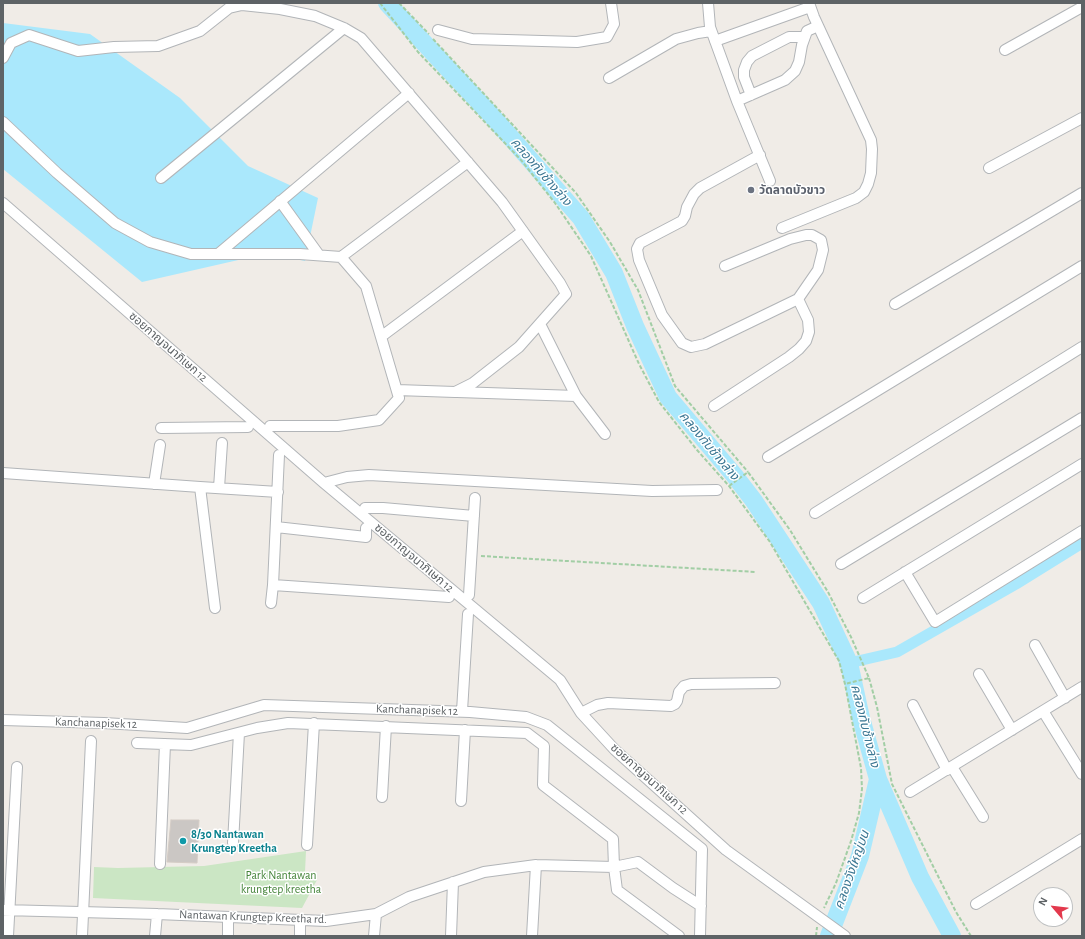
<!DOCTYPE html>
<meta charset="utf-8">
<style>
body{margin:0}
#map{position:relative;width:1085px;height:939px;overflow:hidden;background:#f0ece7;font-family:"Alegreya Sans",sans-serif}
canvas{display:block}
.frame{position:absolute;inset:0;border:4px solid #5e6366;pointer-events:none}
.north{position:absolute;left:1033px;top:887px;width:40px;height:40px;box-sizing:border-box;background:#fff;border:1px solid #bfc1c2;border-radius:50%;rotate:298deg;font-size:11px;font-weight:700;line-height:16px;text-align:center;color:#5e6366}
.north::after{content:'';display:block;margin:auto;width:14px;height:18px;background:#e3394d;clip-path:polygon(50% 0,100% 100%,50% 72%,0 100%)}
</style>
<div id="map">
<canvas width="1085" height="939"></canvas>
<div class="frame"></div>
<div class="north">N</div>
</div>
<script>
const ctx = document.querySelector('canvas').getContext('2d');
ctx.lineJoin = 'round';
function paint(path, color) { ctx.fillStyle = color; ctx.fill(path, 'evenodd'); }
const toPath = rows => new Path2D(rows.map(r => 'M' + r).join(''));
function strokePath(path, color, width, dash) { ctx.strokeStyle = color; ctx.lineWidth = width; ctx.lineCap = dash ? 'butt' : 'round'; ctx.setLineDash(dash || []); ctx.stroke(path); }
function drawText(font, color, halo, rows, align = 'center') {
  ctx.font = font + ' "Alegreya Sans","Noto Sans Thai",sans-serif'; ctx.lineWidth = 3; ctx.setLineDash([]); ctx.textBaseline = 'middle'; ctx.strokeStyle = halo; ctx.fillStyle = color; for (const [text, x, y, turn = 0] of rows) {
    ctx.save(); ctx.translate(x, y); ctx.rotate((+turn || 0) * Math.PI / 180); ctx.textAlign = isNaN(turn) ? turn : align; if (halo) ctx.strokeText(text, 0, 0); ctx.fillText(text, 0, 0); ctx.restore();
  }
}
paint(toPath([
 [306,851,305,872,317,880,302,908,93,898,94,867,118,868,204,866]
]), '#cbe6c4');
paint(toPath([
 [3,23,90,34,180,98,248,166,318,198,305,261,269,253,142,282,3,169]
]), '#aae8fc');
strokePath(toPath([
 [849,663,897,652,1016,584,1082,543]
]), '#aae8fc', 11);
strokePath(toPath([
 [387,3,492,116,581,218,614,273,635,326,668,397,734,475,754,501,821,603,849,663,861,718,878,779,920,877,952,936],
 [829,936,860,856,878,779]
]), '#aae8fc', 18);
const building = toPath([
 [171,820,199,820,197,863,167,862,171,820]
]);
paint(building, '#cbc7c4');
strokePath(building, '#d4ccc5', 1);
const minor = toPath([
 [708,3,710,27,737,101,770,181],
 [438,30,472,39,577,42,607,37,614,24,611,3],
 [715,41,810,7],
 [1005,50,1082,7],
 [3,58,11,43,29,35,78,51,114,47,158,46,200,31,229,8,242,5,280,9,315,16,344,28,361,38,502,202,560,283,566,294,519,347,473,383,455,392,397,390],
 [609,78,676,39,698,33,711,31],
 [751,95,744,77,744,70,747,62,752,56,789,37,804,37],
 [737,101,785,80,795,71,799,62,802,45,807,31,818,26],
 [3,122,57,173,115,223,150,242,191,254,300,254,341,257,366,286,399,398,379,420,338,426,270,426],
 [989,168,1082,118],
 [161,178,344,28],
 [280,201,319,255],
 [3,203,324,483,560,680,581,713,615,750,726,850,845,936],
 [782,228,856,198,864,192,868,184,871,173,872,149,871,140,814,17,809,3],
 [218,254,409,93],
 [341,257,468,162],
 [725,266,790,239,806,235,812,235,821,240,823,250,818,270,798,299,705,344,691,347,682,343,662,315,639,260,637,249,640,243,682,221,685,216,687,207,694,194,700,188,760,155],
 [895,304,1082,193],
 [540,324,576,396,605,434],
 [382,336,523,231],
 [457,392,576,396],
 [714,406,789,357,799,349,806,341,809,332,808,320,798,299],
 [161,428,248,427],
 [768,457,1082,266],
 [3,473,200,487,278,492],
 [324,483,347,477,369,475,652,491,717,490],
 [154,484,160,445],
 [200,487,215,608],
 [219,488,222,443],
 [365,508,383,508,474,516],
 [815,513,1082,347],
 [276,527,366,537,366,528],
 [841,564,1082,418],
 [905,572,935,622,1082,531],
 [273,585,449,597],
 [469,595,475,498],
 [863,598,1082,464],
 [271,603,273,585,279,455],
 [1035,645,1065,698],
 [979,674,1012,730],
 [913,705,947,770],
 [462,711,468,614],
 [1043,711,1082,774],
 [581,713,597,705,608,703,671,706,675,704,677,701,679,692,684,686,691,684,775,683],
 [3,720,104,723,187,728,264,705,470,712,526,717,547,725,702,849,700,936],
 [952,767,983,817],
 [910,792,1082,687],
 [382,797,386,726],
 [461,801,465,730],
 [233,843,239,733],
 [307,845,314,723],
 [160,864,165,744],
 [976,904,1082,839],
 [3,910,157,914,326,921,376,914,409,897,484,872,536,865,614,867,613,839,543,785,544,746,527,733,288,723,257,728,191,745,137,743],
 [8,936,17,767],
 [82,936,91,741],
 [155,936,157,914],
 [228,936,228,917],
 [300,936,300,920],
 [374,936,376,914],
 [451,936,453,882],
 [532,936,536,865],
 [679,936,617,890,614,867,638,862,673,888,701,906]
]);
strokePath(minor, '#b2b5b8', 12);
strokePath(toPath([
 [380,3,418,52,521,160,555,203,591,256,639,364,659,402,697,450,729,486,770,542,839,661,845,684,861,768,862,789,859,813,851,841,836,883,824,908],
 [399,3,429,34],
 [433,39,576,193,610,242,638,290,675,386,748,472],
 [729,486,748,472,790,530,828,592,851,637,869,678,845,684],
 [481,556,756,572],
 [869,678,877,707,892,784,956,912,971,936],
 [816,936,817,927]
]), '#a2cea5', 2, [4, 2]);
strokePath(minor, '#fff', 10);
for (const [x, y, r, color] of [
 [751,190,4,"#6b7280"],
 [183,841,4,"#0f9aa8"]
]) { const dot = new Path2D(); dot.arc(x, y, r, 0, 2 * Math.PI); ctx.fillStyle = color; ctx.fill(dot); strokePath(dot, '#fff', 1.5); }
drawText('bold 12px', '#5b616d', '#fff', [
 ["วัดลาดบัวขาว",759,190]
], 'left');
drawText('12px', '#5e6366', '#fff', [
 ["ซอยกาญจนาภิเษก 12",168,347,41],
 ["ซอยกาญจนาภิเษก 12",414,558,40],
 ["Kanchanapisek 12",417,710,2],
 ["Kanchanapisek 12",96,723,2],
 ["ซอยกาญจนาภิเษก 12",649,779,42],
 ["Nantawan Krungtep Kreetha rd.",253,917,2]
]);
drawText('bold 12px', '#0d838f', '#fff', [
 ["8/30 Nantawan",191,834],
 ["Krungtep Kreetha",191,848]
], 'left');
drawText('12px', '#438338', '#fff', [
 ["Park Nantawan",281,875],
 ["krungtep kreetha",281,889]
]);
drawText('italic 13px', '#3d7894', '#fff', [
 ["คลองทับช้างล่าง",541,172,49],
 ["คลองทับช้างล่าง",709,446,50],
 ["คลองทับช้างล่าง",865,726,76],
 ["คลองวังใหญ่บน",852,870,-71]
]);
</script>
